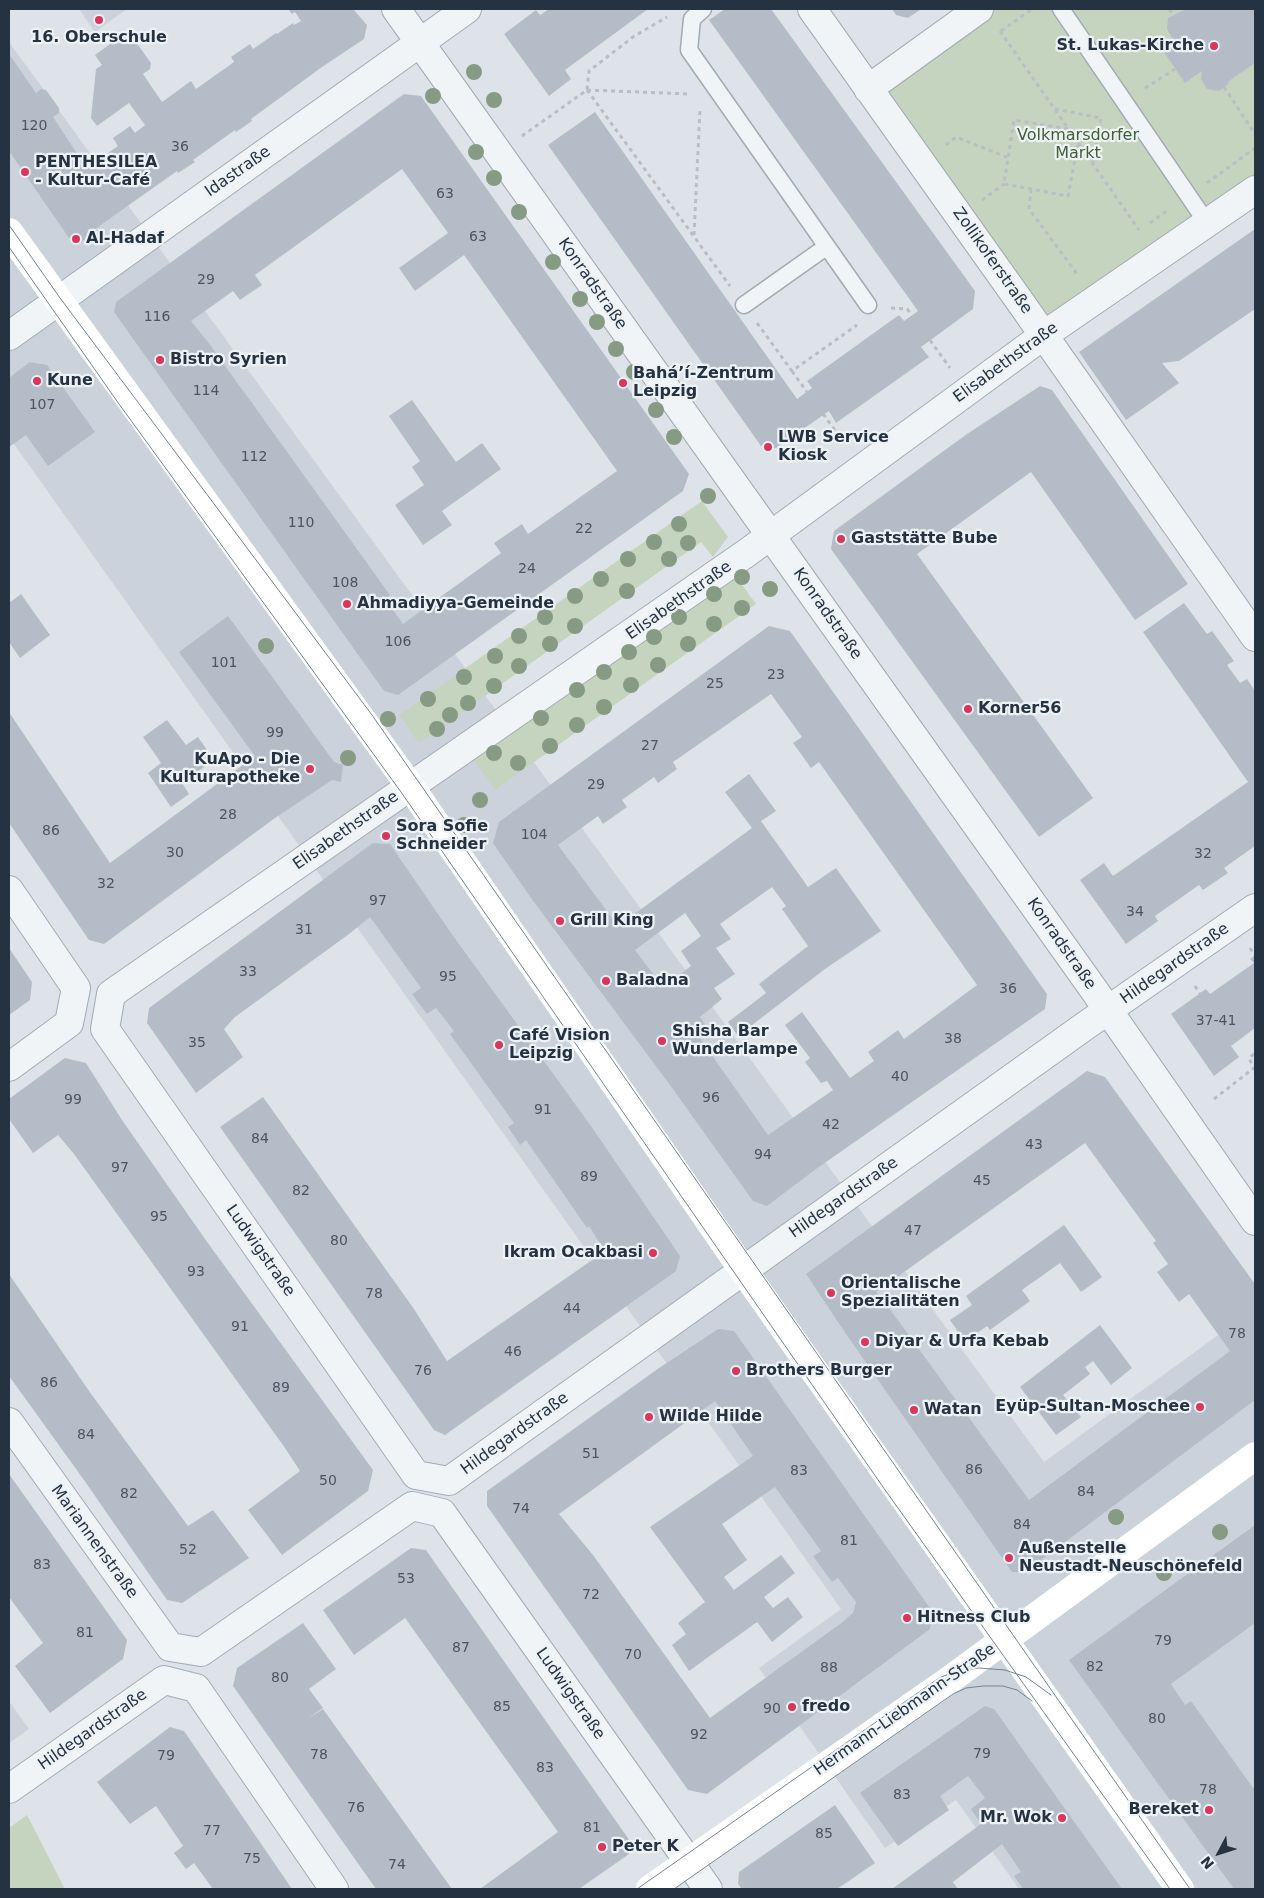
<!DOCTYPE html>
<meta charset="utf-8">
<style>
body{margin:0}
#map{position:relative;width:1264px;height:1898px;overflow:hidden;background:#dee3e9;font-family:"DejaVu Sans",sans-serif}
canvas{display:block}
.frame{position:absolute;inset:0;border:10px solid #253242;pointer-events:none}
.north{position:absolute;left:1194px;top:1828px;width:50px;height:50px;-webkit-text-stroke:4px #edf2f6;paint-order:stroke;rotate:230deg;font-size:14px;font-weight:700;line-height:20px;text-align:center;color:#253242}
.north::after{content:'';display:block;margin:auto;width:18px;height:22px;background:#253242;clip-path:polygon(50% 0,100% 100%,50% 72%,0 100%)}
</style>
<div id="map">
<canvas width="1264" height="1898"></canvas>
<div class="frame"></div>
<div class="north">N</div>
</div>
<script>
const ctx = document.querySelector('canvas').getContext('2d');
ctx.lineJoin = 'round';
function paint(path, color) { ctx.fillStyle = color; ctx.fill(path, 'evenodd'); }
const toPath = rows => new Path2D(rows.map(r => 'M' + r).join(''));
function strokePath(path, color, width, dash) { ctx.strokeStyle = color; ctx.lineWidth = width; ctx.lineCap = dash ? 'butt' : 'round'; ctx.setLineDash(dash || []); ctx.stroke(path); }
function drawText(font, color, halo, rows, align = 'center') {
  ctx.font = font + ' "DejaVu Sans",sans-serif'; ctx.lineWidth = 4.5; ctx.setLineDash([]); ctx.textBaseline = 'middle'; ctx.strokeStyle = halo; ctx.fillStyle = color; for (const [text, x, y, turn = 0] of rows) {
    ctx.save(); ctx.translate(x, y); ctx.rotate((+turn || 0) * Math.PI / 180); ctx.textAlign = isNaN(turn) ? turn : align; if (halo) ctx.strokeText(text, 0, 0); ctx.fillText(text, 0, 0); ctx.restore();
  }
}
paint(toPath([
 [79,9,127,9,95,32],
 [9,42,1044,1462,1255,1308,1255,1889,1019,1889,956,1800,885,1848,759,1668,841,1609,9,437],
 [9,1701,29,1729,9,1743]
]), '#ccd2db');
paint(toPath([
 [979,9,1255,9,1255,190,1044,335,868,89],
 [702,501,728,537,713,557,701,542,419,743,399,715],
 [734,574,756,604,495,790,474,760],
 [27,1815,65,1889,9,1889,9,1828]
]), '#c5d4be');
paint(toPath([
 [288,9,353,9,367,25,364,39,322,67,251,119,252,121,236,132,235,130,193,160,195,162,178,173,177,171,95,229,96,231,82,241,69,238,9,151,9,54,36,93,41,89,46,90,59,108,59,113,53,117,80,158,77,160,84,170,118,146,113,138,130,126,135,133,145,125,129,103,97,126,91,118,96,69,102,65,95,55,128,31,151,63,150,69,143,74,162,102,191,81,196,89,234,62,231,57,250,44,253,49,276,33,277,34,293,23,294,25,301,21,295,12,292,14],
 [549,9,648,9,565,70,571,79,549,96,504,34,536,10,540,15],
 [725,9,771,9,975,291,973,309,921,347,929,357,836,423,829,411,776,448,761,446,548,145,595,112,797,399,812,388,807,381,899,315,904,321,918,311,709,20],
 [892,9,921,9,908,18,896,15],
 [1186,9,1255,9,1255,63,1229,81,1228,84,1219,91,1207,89,1201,79,1202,71,1185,83,1164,52,1181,40,1173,39,1167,29,1168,18],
 [404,94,421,96,689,474,683,491,398,695,384,691,114,312,116,302],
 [402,169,448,233,399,268,415,291,464,255,617,471,528,534,522,524,494,543,501,553,403,624,385,599,390,595,208,342,191,321,233,291,240,300,262,285,255,275],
 [1255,229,1255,309,1179,361,1162,363,1179,383,1126,420,1079,352],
 [30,362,47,365,95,432,48,466,26,435,9,447,9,378],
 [1040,386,1052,390,1188,584,1135,620,1031,472,917,554,1093,798,1039,837,831,549,834,531,967,434],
 [412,400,456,462,482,443,501,469,442,511,452,525,423,545,395,505,424,485,412,467,420,461,389,416],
 [21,594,50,635,20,658,9,642,9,603],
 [1184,603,1207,634,1212,631,1234,661,1227,665,1240,683,1247,679,1255,691,1255,846,1224,868,1228,873,1203,890,1199,885,1155,916,1158,921,1126,944,1080,880,1104,863,1113,876,1248,782,1143,632],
 [228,616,334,762,343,765,341,782,332,780,275,818,104,944,89,940,9,823,9,712,110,863,255,756,179,652],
 [769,626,790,631,1047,994,1045,1009,816,1169,767,1206,753,1201,670,1085,531,898,493,843,499,822],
 [771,694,802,737,793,743,811,768,819,762,977,985,904,1039,898,1030,868,1052,874,1061,850,1078,802,1012,785,1025,810,1058,805,1062,821,1083,827,1081,833,1090,768,1135,697,1034,707,1027,700,1017,722,999,714,988,735,974,716,948,731,939,720,924,772,887,786,906,782,909,808,946,759,984,766,993,728,1022,738,1036,825,969,881,931,836,868,808,887,761,821,776,811,749,774,725,792,752,828,618,926,558,845,598,816,603,824,627,807,622,800,654,777,658,783,677,769,673,762],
 [685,913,701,936,681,951,691,966,663,987,635,950],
 [167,720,186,745,198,737,214,760,182,783,189,794,171,807,148,773,161,763,143,737],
 [373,843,390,844,451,933,591,1126,680,1256,676,1271,445,1435,434,1430,220,1127,263,1097,414,1309,447,1361,605,1251,589,1226,587,1228,526,1140,520,1145,508,1127,514,1123,450,1034,454,1031,436,1008,427,1014,412,994,421,988,370,917,349,934,235,1017,224,1029,243,1057,196,1093,147,1023,149,1008],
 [9,948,32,982,30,1000,9,1015],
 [1255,955,1255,1028,1231,1046,1239,1057,1214,1076,1171,1014,1206,989,1210,994,1254,963,1250,959],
 [65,1058,86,1063,122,1120,205,1239,373,1470,368,1491,282,1555,248,1510,300,1471,285,1448,74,1154,58,1135,33,1153,9,1119,9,1099],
 [1087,1071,1105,1077,1255,1284,1255,1400,1025,1572,1012,1572,846,1334,806,1274],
 [1085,1143,1156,1241,1153,1243,1168,1264,1157,1272,1179,1302,1189,1294,1230,1351,1029,1500,886,1304,876,1292],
 [1064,1225,1102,1277,1081,1292,1060,1263,1022,1290,1030,1301,990,1330,987,1326,965,1342,950,1320,972,1305,966,1296],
 [9,1274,89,1391,188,1526,213,1510,249,1558,182,1603,167,1600,84,1480,9,1376],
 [1100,1325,1132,1368,1111,1385,1093,1361,1085,1367,1090,1374,1063,1395,1081,1417,1056,1435,1020,1387],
 [718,1329,734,1331,932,1611,930,1629,707,1794,688,1790,487,1506,487,1491,659,1368],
 [715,1401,753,1456,650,1527,705,1602,678,1623,686,1634,672,1645,689,1671,757,1622,772,1642,803,1617,788,1597,773,1608,764,1597,795,1573,781,1555,734,1590,724,1577,747,1560,722,1524,775,1487,821,1551,813,1556,832,1582,838,1578,856,1602,853,1613,840,1624,710,1718,593,1555,559,1514],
 [9,1474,127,1640,123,1659,50,1713,15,1666,43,1643,9,1597],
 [1255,1525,1255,1623,1171,1684,1185,1705,1191,1701,1253,1788,1255,1787,1255,1889,1234,1889,1069,1660],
 [411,1548,426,1550,630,1841,629,1854,579,1889,480,1889,558,1832,405,1618,354,1655,323,1610],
 [303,1623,336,1669,309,1689,323,1708,307,1719,323,1709,452,1889,376,1889,233,1686,237,1668],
 [985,1706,994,1709,1122,1889,1023,1889,1014,1876,1021,1872,1002,1844,953,1882,958,1889,892,1889,981,1824,971,1809,985,1798,968,1776,940,1796,949,1810,898,1846,860,1793],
 [170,1727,184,1731,292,1889,213,1889,194,1863,186,1869,174,1853,183,1846,156,1806,130,1824,97,1782],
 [835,1805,875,1863,837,1889,742,1889,738,1884,739,1872]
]), '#b4bdc7');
const lane = toPath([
 [703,9,692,19,689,50,868,305],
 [1061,9,1207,223],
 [744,305,826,247]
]);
const street = toPath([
 [396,9,1094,990,1255,1221],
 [812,9,1026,310,1255,637],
 [868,89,979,9],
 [1255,190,1044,335,748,552,111,994,105,1029,416,1475,449,1481,1085,1026,1255,908],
 [9,336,467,9],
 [9,890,76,988,69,1023,9,1067],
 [9,1422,170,1647,201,1652,412,1506,442,1513,708,1889],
 [9,1789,164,1680,196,1688,334,1889]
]);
strokePath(lane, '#a3aab4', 19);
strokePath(street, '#a3aab4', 30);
strokePath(toPath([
 [1169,9,1173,15],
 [1000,31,1139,230],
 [1001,31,1032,9],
 [1224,87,1255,134],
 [1145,88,1175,69],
 [587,90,730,286],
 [587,90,690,94],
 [1055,109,1101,118,1093,163],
 [1068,129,1014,120,1004,184,1068,196,1078,143],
 [522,136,587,90,589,71,633,37,667,17],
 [946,145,956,137,1009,158],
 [1207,183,1255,148],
 [1031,189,1029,209,1077,274],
 [982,200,1004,184],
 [1150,223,1169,209],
 [694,235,700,109],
 [891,308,907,309,912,315],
 [757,323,792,371,857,325],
 [930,340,950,368],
 [792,371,807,392],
 [823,414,845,444],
 [1250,948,1255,955],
 [1195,986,1200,994],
 [1214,1099,1254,1068,1249,1058,1255,1053]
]), '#b8bec4', 3, [4, 4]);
strokePath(lane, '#f1f4f7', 16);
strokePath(street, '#f1f4f7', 28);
strokePath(toPath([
 [9,232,410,786,743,1270,1180,1889],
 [650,1889,948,1681,1255,1456]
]), '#fff', 28);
strokePath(toPath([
 [9,225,60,298,372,715,1190,1889],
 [9,247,119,404,401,792,883,1487,1170,1889],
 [637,1889,939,1678,956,1671,979,1668,1005,1670,1026,1677,1051,1695],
 [674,1889,953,1694,966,1688,983,1686,1003,1686,1017,1690,1032,1701]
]), '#768494', 1);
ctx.fillStyle = '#869a84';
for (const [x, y] of [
 [474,72],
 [433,96],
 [494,100],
 [476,152],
 [494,178],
 [519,212],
 [553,262],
 [580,299],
 [597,322],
 [616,349],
 [634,372],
 [656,410],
 [674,437],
 [708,496],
 [679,524],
 [654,542],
 [688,543],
 [628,559],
 [669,559],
 [742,577],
 [601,579],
 [770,589],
 [627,591],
 [714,594],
 [575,596],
 [742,608],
 [545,617],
 [679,617],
 [714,624],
 [575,626],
 [519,636],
 [654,637],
 [550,644],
 [688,644],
 [266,646],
 [629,652],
 [495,656],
 [658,665],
 [519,666],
 [604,672],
 [464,677],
 [631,685],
 [494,686],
 [577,690],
 [428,699],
 [468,703],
 [604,707],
 [450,715],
 [541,718],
 [388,719],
 [577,725],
 [437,729],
 [550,746],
 [494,753],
 [348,758],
 [518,763],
 [480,800],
 [464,825],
 [1116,1517],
 [1220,1532],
 [1164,1573]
]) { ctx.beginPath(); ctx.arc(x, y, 8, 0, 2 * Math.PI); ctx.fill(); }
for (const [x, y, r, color] of [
 [99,20,5,"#dc355c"],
 [1214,46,5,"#dc355c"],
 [25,172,5,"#dc355c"],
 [76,239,5,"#dc355c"],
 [160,360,5,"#dc355c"],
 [37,381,5,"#dc355c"],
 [623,383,5,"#dc355c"],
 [768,447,5,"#dc355c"],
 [841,539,5,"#dc355c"],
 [347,604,5,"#dc355c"],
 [968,709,5,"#dc355c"],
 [310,769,5,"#dc355c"],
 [386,836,5,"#dc355c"],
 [560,921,5,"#dc355c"],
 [606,981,5,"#dc355c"],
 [662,1041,5,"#dc355c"],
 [499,1045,5,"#dc355c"],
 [653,1253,5,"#dc355c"],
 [831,1293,5,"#dc355c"],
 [865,1342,5,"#dc355c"],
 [736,1371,5,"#dc355c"],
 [1200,1407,5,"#dc355c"],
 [914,1410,5,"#dc355c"],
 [649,1417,5,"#dc355c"],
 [1009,1558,5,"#dc355c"],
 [907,1618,5,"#dc355c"],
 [792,1707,5,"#dc355c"],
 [1209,1810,5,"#dc355c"],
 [1062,1818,5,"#dc355c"],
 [602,1847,5,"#dc355c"]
]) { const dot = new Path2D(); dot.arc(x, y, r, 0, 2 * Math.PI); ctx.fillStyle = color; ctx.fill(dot); strokePath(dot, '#edf2f6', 2); }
drawText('14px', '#495563', null, [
 ["120",34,126],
 ["36",180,147],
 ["63",445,194],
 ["63",478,237],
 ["29",206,280],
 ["116",157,317],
 ["114",206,391],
 ["107",42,405],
 ["112",254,457],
 ["110",301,523],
 ["22",584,529],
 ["24",527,569],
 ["108",345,583],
 ["106",398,642],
 ["101",224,663],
 ["23",776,675],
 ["25",715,684],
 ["99",275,733],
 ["27",650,746],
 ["29",596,785],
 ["28",228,815],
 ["86",51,831],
 ["104",534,835],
 ["30",175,853],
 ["32",1203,854],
 ["32",106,884],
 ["97",378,901],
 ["34",1135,912],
 ["31",304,930],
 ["33",248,972],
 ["95",448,977],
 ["36",1008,989],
 ["37-41",1216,1021],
 ["38",953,1039],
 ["35",197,1043],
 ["40",900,1077],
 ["96",711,1098],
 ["99",73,1100],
 ["91",543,1110],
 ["42",831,1125],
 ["84",260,1139],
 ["43",1034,1145],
 ["94",763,1155],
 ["97",120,1168],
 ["89",589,1177],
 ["45",982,1181],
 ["82",301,1191],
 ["95",159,1217],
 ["47",913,1231],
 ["80",339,1241],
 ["93",196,1272],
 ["78",374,1294],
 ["44",572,1309],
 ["91",240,1327],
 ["78",1237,1334],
 ["46",513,1352],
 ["76",423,1371],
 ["86",49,1383],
 ["89",281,1388],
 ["84",86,1435],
 ["51",591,1454],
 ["86",974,1470],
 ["83",799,1471],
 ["50",328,1481],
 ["84",1086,1492],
 ["82",129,1494],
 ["74",521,1509],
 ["84",1022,1525],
 ["81",849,1541],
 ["52",188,1550],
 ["83",42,1565],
 ["53",406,1579],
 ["72",591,1595],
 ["81",85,1633],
 ["79",1163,1641],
 ["87",461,1648],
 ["70",633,1655],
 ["82",1095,1667],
 ["88",829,1668],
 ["80",280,1678],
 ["85",502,1707],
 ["90",772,1709],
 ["80",1157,1719],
 ["92",699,1735],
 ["79",982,1754],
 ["78",319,1755],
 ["79",166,1756],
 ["83",545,1768],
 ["78",1208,1790],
 ["83",902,1795],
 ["76",356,1808],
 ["81",592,1828],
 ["77",212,1831],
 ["85",824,1834],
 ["75",252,1859],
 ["74",397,1865]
]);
drawText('bold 16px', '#253242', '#edf2f6', [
 ["16. Oberschule",99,38,"center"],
 ["St. Lukas-Kirche",1204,46,"right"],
 ["PENTHESILEA",35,163],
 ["- Kultur-Café",35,181],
 ["Al-Hadaf",86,239],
 ["Bistro Syrien",170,360],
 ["Bahá’í-Zentrum",633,374],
 ["Leipzig",633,392],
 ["Kune",47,381],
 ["LWB Service",778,438],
 ["Kiosk",778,456],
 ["Gaststätte Bube",851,539],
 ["Ahmadiyya-Gemeinde",357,604],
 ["Korner56",978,709],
 ["KuApo - Die",300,760,"right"],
 ["Kulturapotheke",300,778,"right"],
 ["Sora Sofie",396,827],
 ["Schneider",396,845],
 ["Grill King",570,921],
 ["Baladna",616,981],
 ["Shisha Bar",672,1032],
 ["Wunderlampe",672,1050],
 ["Café Vision",509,1036],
 ["Leipzig",509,1054],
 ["Ikram Ocakbasi",643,1253,"right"],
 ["Orientalische",841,1284],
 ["Spezialitäten",841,1302],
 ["Diyar & Urfa Kebab",875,1342],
 ["Brothers Burger",746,1371],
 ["Eyüp-Sultan-Moschee",1190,1407,"right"],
 ["Watan",924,1410],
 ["Wilde Hilde",659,1417],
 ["Außenstelle",1019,1549],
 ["Neustadt-Neuschönefeld",1019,1567],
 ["Hitness Club",917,1618],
 ["fredo",802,1707],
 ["Bereket",1199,1810,"right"],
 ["Mr. Wok",1052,1818,"right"],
 ["Peter K",612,1847]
], 'left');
drawText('16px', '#3e5f31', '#edf2f6', [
 ["Volkmarsdorfer",1078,136],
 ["Markt",1078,154]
]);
drawText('16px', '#253242', '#edf2f6', [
 ["Idastraße",238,172,-35],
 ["Zollikoferstraße",992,261,55],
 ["Konradstraße",592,284,55],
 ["Elisabethstraße",1006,363,-36],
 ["Elisabethstraße",679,601,-35],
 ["Konradstraße",827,614,55],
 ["Elisabethstraße",346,831,-35],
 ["Konradstraße",1061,944,55],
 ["Hildegardstraße",1175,964,-35],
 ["Hildegardstraße",844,1198,-35],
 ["Ludwigstraße",260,1251,55],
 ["Hildegardstraße",515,1434,-36],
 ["Mariannenstraße",94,1542,54],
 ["Ludwigstraße",570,1694,55],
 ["Hermann-Liebmann-Straße",905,1710,-35],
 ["Hildegardstraße",93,1730,-35]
]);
</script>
